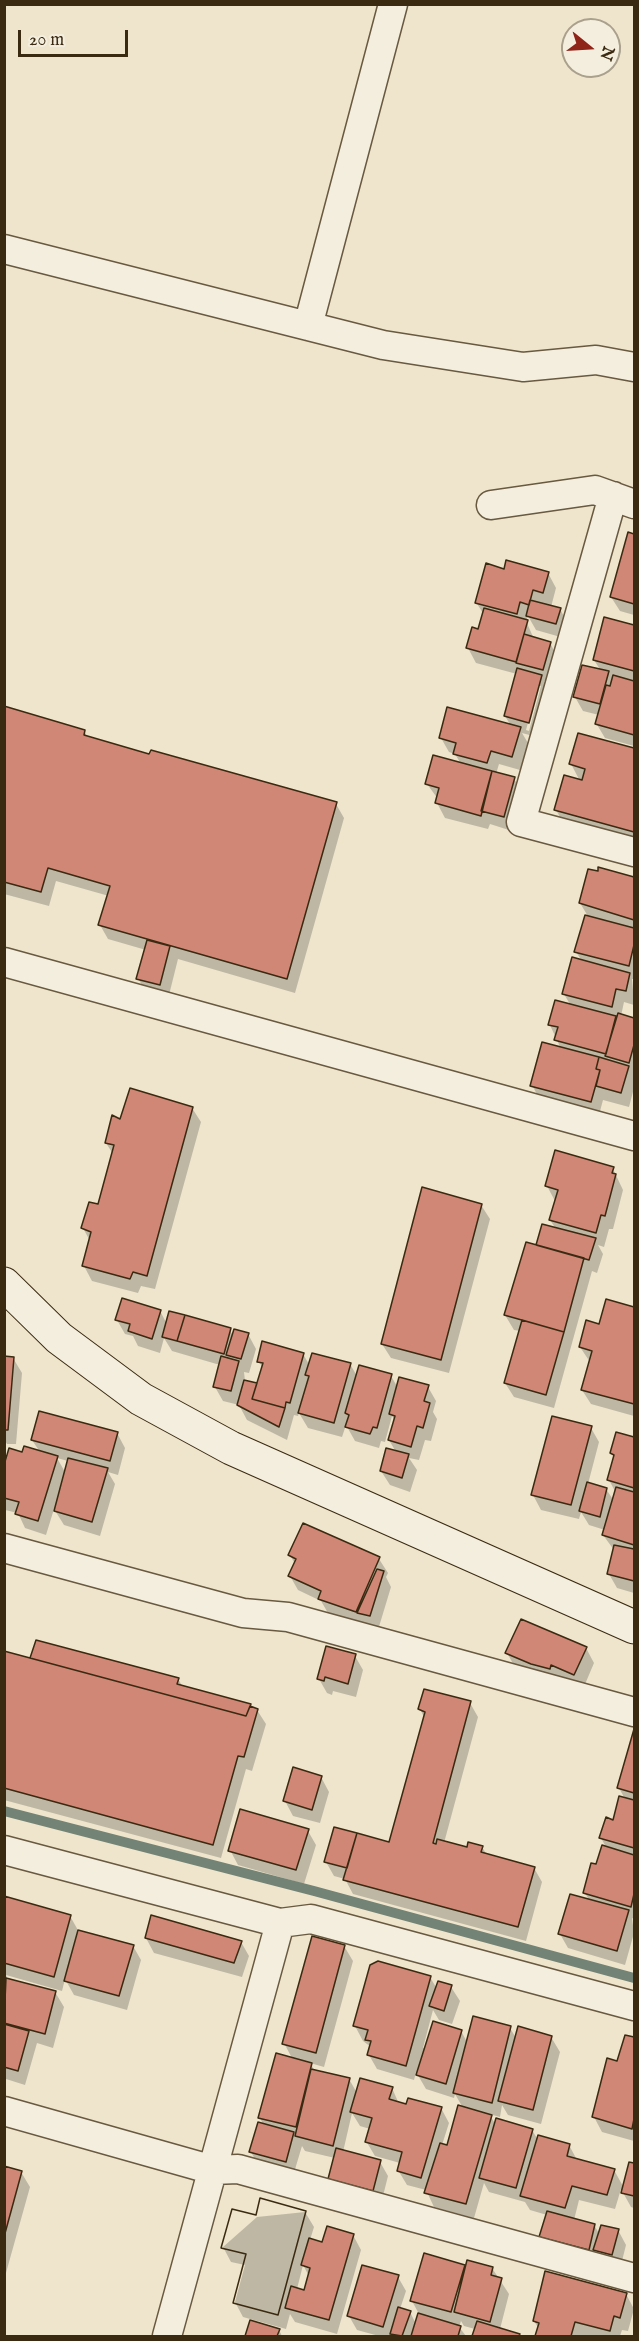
<!DOCTYPE html>
<style>
body{margin:0}
#map{position:relative;width:639px;height:2341px;overflow:hidden;background:#eee5cc;font-family:"IM FELL English",serif}
canvas{display:block}
.frame{position:absolute;inset:0;border:6px solid #3b2a12;pointer-events:none}
.north{position:absolute;left:561px;top:18px;width:60px;height:60px;box-sizing:border-box;background:#f4eede;border:2px solid #aaa08c;border-radius:50%;rotate:108deg;font-size:16px;font-weight:700;line-height:24px;text-align:center;color:#3b2a12}
.north::after{content:'';display:block;margin:auto;width:21px;height:27px;background:#8f2418;clip-path:polygon(50% 0,100% 100%,50% 72%,0 100%)}
.scale{position:absolute;left:18px;top:30px;width:110px;height:27px;box-sizing:border-box;border:3px solid #3b2a12;border-top:0;padding-left:8px;font-size:18px;line-height:21px;white-space:nowrap;color:#3b2a12;-webkit-text-stroke:4px #f4eede;paint-order:stroke}
</style>
<div id="map">
<canvas width="639" height="2341"></canvas>
<div class="frame"></div>
<div class="north">N</div>
<div class="scale">20 m</div>
</div>
<script>
const ctx = document.querySelector('canvas').getContext('2d');
ctx.lineJoin = 'round';
function paint(path, color) { ctx.fillStyle = color; ctx.fill(path, 'evenodd'); }
const toPath = rows => new Path2D(rows.map(r => 'M' + r).join(''));
function strokePath(path, color, width, dash) { ctx.strokeStyle = color; ctx.lineWidth = width; ctx.lineCap = dash ? 'butt' : 'round'; ctx.setLineDash(dash || []); ctx.stroke(path); }
paint(toPath([
 [629,534,634,536,634,615,620,611,611,597],
 [505,571,548,573,556,588,551,607,560,609,568,624,564,638,536,630,528,616,526,621,534,639,550,643,558,658,551,683,544,681,550,691,537,737,522,733,528,743,520,770,499,764,496,774,514,779,523,793,512,831,490,824,488,829,445,818,437,803,438,799,427,784,461,764,455,754,449,752,441,738,511,726,505,716,517,674,476,663,468,648,479,631,484,615,476,602],
 [538,686,541,686,529,731,526,730],
 [605,619,634,627,634,746,605,738,596,723,599,715,583,711,575,697,601,671,594,660],
 [4,708,84,731,88,738,336,804,344,818,295,993,178,959,168,999,146,993,138,978,146,950,108,939,100,925,109,896,56,881,49,906,4,894],
 [579,735,634,750,634,843,564,824,556,810,580,781,571,764],
 [599,869,634,879,634,979,632,979,634,1001,634,1005,624,1002,621,1016,634,1020,634,1088,629,1107,603,1100,599,1115,540,1100,532,1085,561,1049,550,1025,571,1006,564,994,582,961,576,952,589,918,580,903],
 [192,1108,201,1122,155,1289,141,1286,138,1293,92,1281,84,1266,90,1241,83,1228,99,1206,113,1154,106,1143],
 [613,1169,623,1190,613,1229,609,1229,604,1247,598,1245,603,1254,597,1273,592,1271,554,1408,514,1397,505,1383,520,1331,514,1330,505,1315,537,1246,556,1229,550,1220,555,1201,547,1186],
 [481,1205,490,1219,449,1373,391,1358,382,1344],
 [607,1301,634,1308,634,1416,591,1404,582,1390,590,1362,580,1347,600,1326],
 [160,1311,167,1324,230,1330,233,1336,248,1334,256,1349,249,1373,244,1372,245,1381,258,1385,263,1369,259,1361,303,1354,310,1366,350,1364,357,1376,391,1376,398,1388,428,1387,436,1401,433,1412,437,1419,431,1441,425,1440,419,1460,409,1458,417,1470,410,1492,390,1485,381,1471,396,1452,389,1440,395,1421,392,1416,385,1442,381,1441,379,1448,355,1441,346,1425,342,1437,308,1428,299,1413,298,1416,294,1415,287,1440,247,1420,239,1405,223,1401,215,1387,220,1365,172,1351,164,1338,160,1353,138,1346,133,1336,125,1334,117,1320],
 [4,1358,13,1358,22,1373,16,1444,7,1444,4,1439],
 [591,1428,599,1442,588,1484,606,1489,614,1501,616,1493,609,1480,617,1434,634,1438,634,1593,617,1588,609,1574,614,1550,603,1535,605,1530,589,1525,581,1512,579,1519,541,1510,533,1495],
 [117,1433,125,1448,118,1475,108,1472,115,1484,100,1536,64,1525,54,1509,46,1535,25,1528,18,1513,5,1510,4,1470,23,1454,40,1452,32,1440],
 [57,1458,68,1461,65,1472],
 [290,1555,379,1559,388,1573,386,1577,391,1587,378,1630,328,1613,321,1601,298,1590,290,1576,295,1564],
 [586,1648,594,1663,583,1689,515,1667,507,1653],
 [4,1653,31,1660,178,1679,183,1687,257,1710,266,1724,252,1771,246,1769,221,1858,4,1800],
 [355,1656,363,1670,356,1697,333,1691,332,1695,327,1693,319,1679],
 [470,1703,478,1717,444,1843,468,1849,482,1847,487,1855,534,1868,542,1882,526,1941,353,1894,345,1879,334,1876,326,1862,390,1844,425,1719,420,1709],
 [634,1734,634,1919,632,1918,634,1933,625,1965,568,1948,560,1934,589,1900,585,1893,607,1849,601,1838,625,1799,619,1788],
 [321,1777,329,1792,320,1823,293,1816,285,1801],
 [308,1831,316,1845,304,1884,238,1865,230,1850],
 [4,1898,70,1916,79,1932,133,1946,141,1960,127,2010,74,1995,65,1979,62,1991,6,1975,8,1980,55,1992,64,2007,53,2048,37,2043,25,2085,6,2079,4,2083],
 [146,1938,241,1942,249,1956,242,1977,154,1953],
 [344,1946,353,1961,324,2067,310,2063,315,2071,349,2079,357,2093,392,2088,399,2104,441,2108,449,2123,442,2145,448,2147,463,2108,455,2094,454,2098,426,2089,416,2072,414,2080,377,2069,369,2055,371,2047,363,2041,355,2026,430,1977,437,1989,451,1987,460,2001,452,2024,439,2020,433,2010,423,2048,461,2031,467,2042,510,2028,516,2038,551,2037,560,2052,541,2124,508,2115,502,2105,500,2117,489,2114,496,2125,532,2130,538,2140,569,2145,577,2160,614,2170,624,2188,630,2163,634,2165,634,2208,631,2207,621,2189,615,2209,579,2200,574,2220,594,2225,600,2235,618,2230,626,2245,620,2269,549,2252,540,2237,547,2215,530,2210,525,2202,489,2192,484,2183,474,2218,434,2207,426,2190,407,2185,398,2170,400,2163,375,2156,366,2141,370,2129,360,2126,352,2113,343,2152,380,2162,388,2176,381,2204,338,2193,329,2178,335,2158,305,2151,302,2146,293,2176,259,2167,251,2152,264,2126,260,2118,293,2060,284,2043],
 [626,2036,634,2039,634,2141,602,2132,594,2117,618,2063],
 [4,2168,21,2172,30,2187,4,2280],
 [305,2212,314,2227,310,2240,323,2244,353,2235,361,2250,337,2334,295,2322,290,2314,286,2329,243,2317,235,2302,245,2265,231,2262,223,2247,257,2217],
 [303,2265,309,2276,305,2292,297,2289],
 [464,2266,466,2271,492,2268,509,2294,500,2329,520,2336,473,2336,475,2329,464,2326,461,2321,459,2327,466,2336,379,2336,357,2330,349,2316,398,2277,406,2291,400,2309,410,2312,416,2324,419,2314,412,2301],
 [626,2294,634,2309,628,2331,622,2330,620,2336,537,2336,539,2329,534,2321],
 [251,2322,279,2330,282,2336,247,2336]
]), '#0003');
strokePath(toPath([
 [4,1811,314,1891,634,1978]
]), '#738375', 10);
const building = toPath([
 [628,532,634,534,634,604,610,597,628,532],
 [506,560,549,572,543,593,533,590,529,605,520,602,517,614,475,603,486,563,504,569,506,560],
 [530,600,561,608,556,624,526,616,530,600],
 [484,608,528,620,516,662,466,648,472,627,478,629,484,608],
 [604,617,634,625,634,671,593,660,604,617],
 [524,634,551,642,543,670,516,663,524,634],
 [582,665,609,671,600,704,573,697,582,665],
 [517,668,542,675,529,723,504,716,517,668],
 [613,675,634,681,634,735,595,724,606,685,610,686,613,675],
 [4,706,85,730,84,735,149,754,151,750,337,802,287,979,98,925,110,886,48,868,41,892,4,882,4,706],
 [447,707,521,727,512,757,491,751,487,763,453,754,456,743,439,738,447,707],
 [578,733,634,748,634,832,554,810,564,775,582,780,585,769,569,764,578,733],
 [433,755,492,771,481,816,435,803,439,788,425,784,433,755],
 [492,771,515,777,504,817,481,811,492,771],
 [598,867,634,877,634,920,579,903,588,869,598,871,598,867],
 [585,915,634,928,634,945,629,966,574,952,585,915],
 [147,940,170,946,160,985,136,979,147,940],
 [572,957,630,973,626,991,616,989,612,1007,562,994,572,957],
 [555,1000,616,1016,606,1054,554,1040,558,1027,548,1025,555,1000],
 [618,1013,634,1018,634,1045,629,1063,605,1056,618,1013],
 [542,1042,599,1057,596,1069,600,1070,591,1102,530,1086,542,1042],
 [599,1057,629,1066,621,1093,596,1086,600,1070,596,1069,599,1057],
 [130,1088,193,1107,147,1276,133,1272,130,1279,82,1266,91,1232,81,1228,89,1202,98,1204,114,1145,105,1143,112,1115,120,1119,130,1088],
 [555,1150,614,1167,612,1173,616,1174,605,1216,601,1215,596,1233,549,1220,558,1190,545,1186,555,1150],
 [422,1187,482,1204,441,1360,381,1344,422,1187],
 [542,1224,596,1238,589,1260,536,1245,542,1224],
 [526,1242,584,1258,564,1332,504,1315,526,1242],
 [122,1298,161,1310,152,1339,128,1331,130,1324,115,1320,122,1298],
 [606,1299,634,1307,634,1404,581,1390,592,1351,579,1347,586,1320,599,1324,606,1299],
 [169,1311,185,1315,177,1341,162,1337,169,1311],
 [185,1315,231,1328,224,1354,177,1341,185,1315],
 [522,1320,564,1332,546,1395,504,1383,522,1320],
 [234,1329,249,1333,241,1359,226,1355,234,1329],
 [262,1341,304,1353,290,1403,286,1402,285,1408,252,1399,263,1363,257,1362,262,1341],
 [312,1353,351,1363,334,1423,298,1413,309,1376,305,1375,312,1353],
 [4,1356,14,1357,8,1430,4,1430,4,1356],
 [221,1356,239,1361,231,1391,213,1387,221,1356],
 [359,1365,392,1374,377,1428,373,1427,370,1434,345,1427,349,1415,345,1413,359,1365],
 [399,1377,429,1385,424,1401,430,1403,423,1428,417,1426,411,1447,388,1440,395,1416,389,1414,399,1377],
 [244,1380,257,1383,252,1399,285,1408,279,1427,237,1405,244,1380],
 [39,1411,118,1432,110,1461,31,1440,39,1411],
 [552,1416,592,1426,571,1505,531,1495,552,1416],
 [616,1432,634,1437,634,1488,607,1480,614,1455,610,1453,616,1432],
 [24,1446,58,1456,38,1521,15,1514,19,1502,4,1498,4,1465,9,1448,22,1452,24,1446],
 [386,1448,409,1454,402,1478,380,1471,386,1448],
 [68,1458,108,1468,92,1522,54,1511,68,1458],
 [587,1482,607,1488,600,1517,579,1511,587,1482],
 [616,1487,634,1492,634,1545,602,1535,616,1487],
 [303,1523,380,1557,356,1612,318,1599,321,1591,288,1576,296,1559,288,1555,303,1523],
 [614,1545,634,1549,634,1581,607,1574,614,1545],
 [377,1569,384,1571,370,1616,357,1613,377,1569],
 [521,1619,587,1647,574,1675,551,1665,550,1669,531,1664,505,1653,521,1619],
 [36,1640,179,1678,177,1684,251,1704,246,1716,30,1658,36,1640],
 [326,1646,356,1654,348,1684,325,1677,324,1681,317,1679,326,1646],
 [4,1651,246,1716,250,1706,258,1709,244,1757,238,1756,213,1845,4,1788,4,1651],
 [424,1689,471,1701,433,1843,436,1844,437,1839,467,1847,468,1842,483,1846,481,1852,535,1867,518,1927,343,1880,357,1833,389,1842,425,1712,418,1709,424,1689],
 [634,1729,634,1793,617,1788,634,1729],
 [293,1767,322,1776,312,1810,283,1801,293,1767],
 [619,1796,634,1800,634,1848,599,1838,606,1817,613,1820,619,1796],
 [240,1809,309,1829,296,1870,228,1851,240,1809],
 [334,1827,357,1833,347,1868,324,1862,334,1827],
 [602,1845,634,1855,634,1894,631,1907,583,1893,591,1863,596,1864,602,1845],
 [570,1894,629,1910,617,1951,558,1934,570,1894],
 [4,1896,71,1915,54,1977,4,1963,4,1896],
 [151,1915,242,1941,234,1963,145,1938,151,1915],
 [78,1930,134,1945,119,1996,64,1981,78,1930],
 [312,1936,345,1945,316,2053,282,2044,312,1936],
 [378,1961,431,1976,406,2066,367,2055,371,2041,365,2040,368,2030,353,2026,370,1965,378,1961],
 [6,1978,56,1991,45,2034,4,2023,6,1978],
 [438,1981,452,1985,444,2011,429,2006,438,1981],
 [473,2016,511,2026,492,2103,453,2093,473,2016],
 [433,2021,462,2030,446,2084,416,2075,433,2021],
 [4,2024,29,2031,18,2071,4,2067,4,2024],
 [518,2026,552,2036,533,2110,498,2101,518,2026],
 [625,2035,634,2037,634,2119,632,2129,592,2117,607,2058,617,2061,625,2035],
 [276,2053,312,2063,296,2127,258,2118,276,2053],
 [311,2069,350,2078,333,2146,295,2136,311,2069],
 [360,2078,393,2087,389,2099,406,2104,408,2098,442,2107,421,2178,397,2171,402,2152,365,2142,372,2118,350,2112,360,2078],
 [458,2105,492,2115,466,2204,424,2193,440,2143,447,2145,458,2105],
 [496,2118,533,2129,516,2188,479,2178,496,2118],
 [258,2122,294,2132,286,2162,249,2152,258,2122],
 [538,2135,570,2144,567,2156,615,2169,607,2195,572,2186,565,2208,520,2196,538,2135],
 [336,2148,381,2160,373,2191,328,2179,336,2148],
 [629,2162,634,2163,634,2196,621,2193,629,2162],
 [4,2166,22,2171,4,2237,4,2166],
 [260,2198,306,2211,278,2315,233,2303,246,2254,221,2248,232,2209,256,2215,260,2198],
 [260,2198,306,2211,278,2315,233,2303,246,2254,221,2248,232,2209,256,2215,260,2198],
 [547,2211,595,2224,589,2250,539,2237,547,2211],
 [601,2225,619,2229,612,2255,593,2250,601,2225],
 [327,2226,354,2234,329,2320,285,2308,291,2286,304,2290,310,2268,301,2265,309,2238,322,2242,327,2226],
 [424,2253,465,2265,451,2312,410,2301,424,2253],
 [467,2260,493,2267,491,2275,502,2278,490,2322,454,2312,467,2260],
 [362,2265,399,2275,383,2327,347,2316,362,2265],
 [545,2271,627,2293,620,2318,614,2316,610,2331,575,2322,571,2336,535,2336,539,2323,533,2321,545,2271],
 [398,2307,411,2311,402,2336,390,2334,398,2307],
 [418,2313,461,2326,458,2336,411,2336,418,2313],
 [250,2320,280,2329,277,2336,245,2336,250,2320],
 [477,2321,520,2334,519,2336,472,2336,477,2321]
]);
paint(building, '#d18775');
strokePath(building, '#3b2a12', 1.5);
const street = toPath([
 [4,249,383,345,523,367,596,360,634,367],
 [308,326,393,4],
 [613,496,521,822,634,852],
 [491,505,595,490,634,504],
 [4,962,634,1136],
 [4,1548,243,1613,288,1617,634,1712],
 [4,1850,280,1923,311,1919,634,2006],
 [4,2111,213,2170,238,2169,634,2278],
 [167,2336,280,1923]
]);
const secondary = toPath([
 [4,1284,59,1338,141,1399,231,1448,634,1627]
]);
strokePath(street, '#685940', 31);
strokePath(secondary, '#3b2a12', 35);
strokePath(street, '#f4eede', 28);
strokePath(secondary, '#f4eede', 33);
</script>
